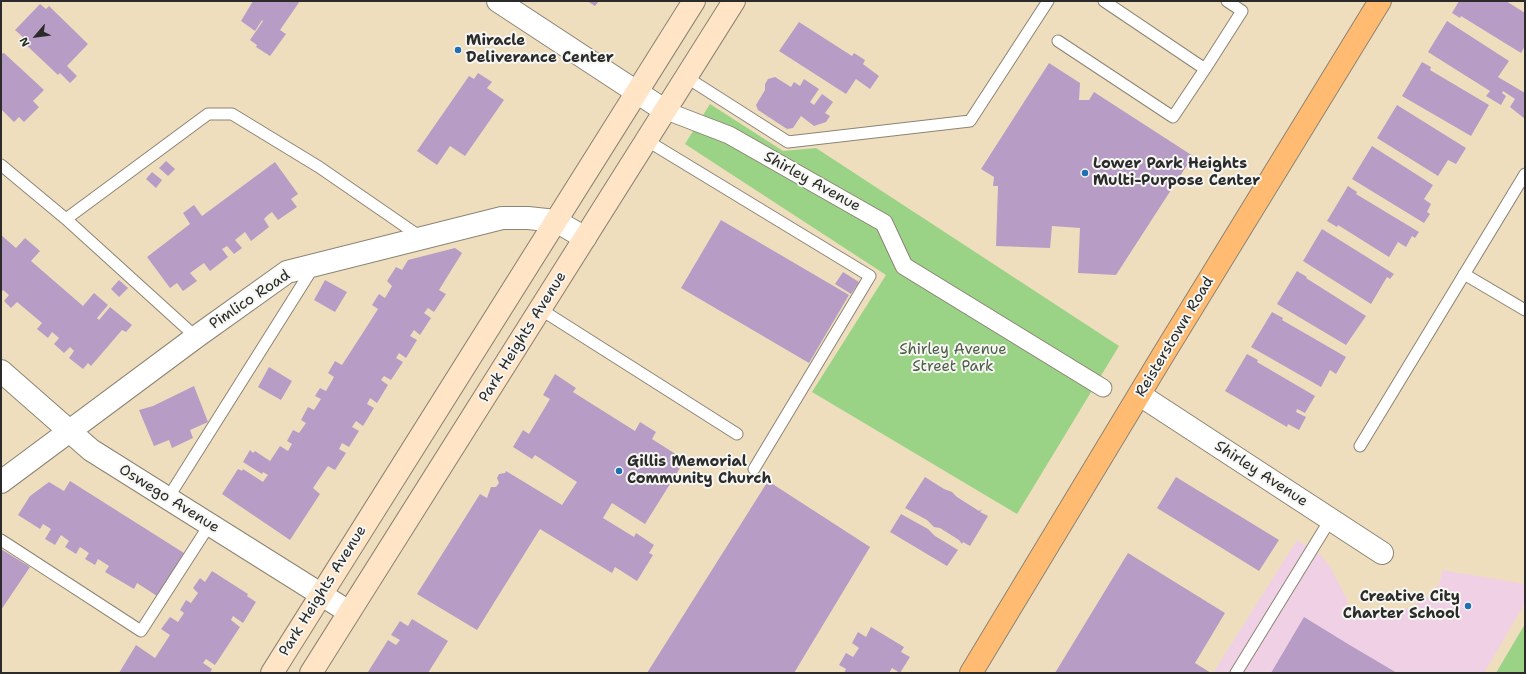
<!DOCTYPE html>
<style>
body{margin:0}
#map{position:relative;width:1526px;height:674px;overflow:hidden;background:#eedebe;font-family:"Shantell Sans",sans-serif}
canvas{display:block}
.frame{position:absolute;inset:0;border:2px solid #2b2b2b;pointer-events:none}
.north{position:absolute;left:16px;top:16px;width:40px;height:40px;-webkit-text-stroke:3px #f6f6f2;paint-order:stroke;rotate:242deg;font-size:11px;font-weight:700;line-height:16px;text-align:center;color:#2b2b2b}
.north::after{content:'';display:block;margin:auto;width:14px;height:18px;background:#2b2b2b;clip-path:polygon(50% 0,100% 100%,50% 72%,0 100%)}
</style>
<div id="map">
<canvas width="1526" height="674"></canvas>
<div class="frame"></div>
<div class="north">N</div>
</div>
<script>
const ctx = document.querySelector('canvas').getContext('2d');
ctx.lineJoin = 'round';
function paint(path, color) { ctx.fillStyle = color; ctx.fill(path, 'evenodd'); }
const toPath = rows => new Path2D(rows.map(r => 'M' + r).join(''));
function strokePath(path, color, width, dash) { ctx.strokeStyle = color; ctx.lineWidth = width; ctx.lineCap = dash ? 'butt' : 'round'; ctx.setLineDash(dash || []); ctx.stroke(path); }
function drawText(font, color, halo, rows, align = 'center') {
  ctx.font = font + ' "Shantell Sans",sans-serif'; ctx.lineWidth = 4; ctx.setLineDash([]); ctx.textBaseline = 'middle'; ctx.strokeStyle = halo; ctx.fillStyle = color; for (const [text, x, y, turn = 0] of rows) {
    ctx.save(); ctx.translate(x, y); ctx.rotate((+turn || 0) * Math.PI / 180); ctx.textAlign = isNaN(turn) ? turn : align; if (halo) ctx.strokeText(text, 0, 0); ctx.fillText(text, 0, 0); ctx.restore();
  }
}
paint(toPath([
 [1297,540,1320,554,1330,567,1346,597,1348,604,1346,608,1382,611,1409,608,1431,596,1440,582,1442,570,1525,584,1525,603,1484,673,1213,673]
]), '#f0d0e4');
paint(toPath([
 [710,104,783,151,816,148,1119,346,1017,514,812,392,886,275,685,144],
 [1525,624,1525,673,1496,673]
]), '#9ad385');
paint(toPath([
 [253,1,300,1,280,30,286,34,270,56,256,47,257,45,250,40,263,21,262,20,255,31,241,21],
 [587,1,599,1,595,6],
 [1459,1,1506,1,1525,13,1525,46,1521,53,1461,16,1460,18,1452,13],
 [40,4,46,9,49,6,88,44,67,66,77,76,70,83,60,73,58,75,22,41,25,39,15,30],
 [1447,21,1509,61,1498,77,1525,93,1525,119,1510,107,1515,99,1503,91,1502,93,1506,96,1501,105,1486,96,1490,91,1428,52],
 [799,22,852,56,854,53,865,60,863,64,879,76,870,89,856,79,846,94,779,51],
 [4,53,44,90,33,101,39,107,24,122,19,117,14,122,1,109,1,54],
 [1422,62,1431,67,1430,70,1489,105,1471,136,1402,96],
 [1049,63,1080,83,1079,100,1089,100,1094,92,1193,156,1116,275,1078,273,1080,228,1052,226,1050,248,996,246,998,186,993,186,994,177,981,169],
 [478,73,492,82,487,88,504,100,465,156,450,146,437,165,417,151,469,76,474,79],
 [775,77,791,87,794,82,800,86,804,79,819,89,810,102,814,105,822,94,833,102,825,113,830,116,826,122,814,126,801,116,793,128,787,129,758,110,756,105,765,90,765,84,768,79],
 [1397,105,1466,148,1456,164,1448,160,1438,176,1377,138],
 [1372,146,1433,185,1424,199,1431,204,1427,212,1430,214,1424,223,1352,179],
 [166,161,175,169,168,176,159,168],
 [275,162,298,194,291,199,297,207,278,220,272,212,268,215,264,219,269,227,251,241,245,232,235,240,242,248,234,254,227,246,222,249,228,257,210,271,204,263,190,273,197,281,183,291,177,283,170,288,147,257,190,224,183,213,194,205,202,216],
 [152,172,162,180,156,188,146,179],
 [1348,186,1357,192,1356,194,1419,232,1415,238,1412,236,1406,247,1398,242,1389,257,1338,225,1337,227,1327,221],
 [721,220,849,295,809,363,681,288],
 [1322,229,1394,274,1390,279,1387,277,1371,304,1303,261],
 [1,235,16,248,25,238,40,251,31,261,83,306,94,293,108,305,97,318,99,320,110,307,132,325,126,332,122,330,91,366,88,363,83,369,69,358,74,351,70,347,64,353,54,344,59,338,52,332,48,338,37,329,42,323,23,307,17,302,11,308,4,301,9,295,3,290,1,292],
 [455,248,462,253,439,290,446,294,434,312,428,308,424,313,431,318,420,335,414,330,410,336,417,340,406,358,399,353,396,358,403,362,391,380,384,376,381,380,388,385,377,403,370,398,367,404,374,408,363,426,356,421,352,427,359,431,349,447,342,443,339,449,346,453,335,470,328,466,313,488,320,494,290,540,222,494,238,469,242,471,243,469,263,482,265,479,268,475,263,472,262,474,243,462,250,450,253,453,255,451,270,461,280,446,288,451,292,444,287,441,293,430,299,433,306,423,301,420,308,407,314,410,321,399,315,396,320,388,326,391,334,377,328,373,335,361,342,365,364,331,378,309,372,305,379,294,385,298,392,286,387,281,396,267,402,270,408,260],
 [1297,271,1307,277,1306,278,1366,316,1346,345,1277,304],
 [843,272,859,282,851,294,835,284],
 [119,280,128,288,119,297,111,289],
 [325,280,347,292,335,312,314,300],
 [1272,312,1283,318,1282,320,1346,357,1336,374,1330,370,1321,387,1251,347],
 [1247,354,1258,360,1257,362,1315,396,1305,413,1297,409,1296,412,1306,417,1299,430,1288,424,1287,427,1225,391],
 [269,367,292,381,281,400,258,387],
 [555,374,576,388,573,392,635,431,640,422,656,432,652,439,685,460,645,524,612,503,603,518,634,537,636,533,654,545,649,553,653,555,637,581,615,567,612,573,540,529,477,630,417,594,480,494,487,498,491,487,496,487,499,483,497,478,499,474,505,473,506,471,562,505,577,482,535,455,532,459,513,447,523,430,529,434,550,399,543,395],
 [194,386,208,422,190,430,193,438,172,448,169,440,154,446,139,410,153,406],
 [925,477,944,489,952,492,957,497,979,511,982,509,980,512,988,516,970,546,963,542,962,544,959,540,940,528,934,527,927,520,905,508],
 [1176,477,1279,540,1259,571,1157,508],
 [70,481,184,553,157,596,137,583,134,589,105,572,109,566,98,559,95,565,85,559,89,553,80,547,76,554,65,547,69,541,61,535,55,545,45,539,51,529,43,524,40,529,18,515,30,496,49,482,64,491],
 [768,481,870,547,794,673,647,673],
 [901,514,928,529,935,536,958,550,947,566,890,532],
 [1,549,30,567,1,610],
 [1128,553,1225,613,1195,663,1211,673,1055,673],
 [212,571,248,594,247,596,256,602,243,623,233,616,231,620,240,627,215,665,206,659,203,663,212,669,210,673,119,673,136,645,155,658,170,635,161,629,170,617,178,622,184,613,180,610,186,600,191,603,198,593,193,588,200,578,205,582],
 [1304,617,1348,644,1397,673,1271,673],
 [412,619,448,641,428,673,368,672,388,640,396,645,400,640,391,635,400,621,408,626],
 [871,627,904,647,901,652,910,657,900,673,892,668,889,673,844,673,846,669,839,665,846,653,853,657,859,648,852,643,858,632,866,637]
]), '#b79dc5');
const service = toPath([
 [1058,41,1173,117,1205,69,1104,1],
 [1205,69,1242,11,1227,1],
 [686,77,788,142,970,121,1048,1],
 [646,140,870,276,754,469],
 [1,165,66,219,196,337],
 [66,219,208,114,232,114,319,167,422,238],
 [1464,274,1525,310],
 [540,309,737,434],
 [1360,446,1525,174],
 [168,498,314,266],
 [1,540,141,631,210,524],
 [1236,673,1330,520]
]);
const pedestrian = toPath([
 [664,110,729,135,884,223,904,266,1103,388]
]);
const minor = toPath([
 [498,1,664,110],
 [1,371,91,450,349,612],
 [1140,395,1382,553],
 [1,482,196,337,287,272,502,218,528,218,556,221,585,238]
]);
const secondary = toPath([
 [272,673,694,1],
 [311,673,734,1]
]);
const primary = toPath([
 [971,673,1163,355,1380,1]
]);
strokePath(service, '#8c8474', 13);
strokePath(pedestrian, '#8c8474', 19);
strokePath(minor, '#8c8474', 24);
strokePath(secondary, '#8c8474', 24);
strokePath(primary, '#8c8474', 24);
strokePath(service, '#fff', 11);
strokePath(pedestrian, '#fff', 17);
strokePath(minor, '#fff', 22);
strokePath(secondary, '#ffe4c6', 22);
strokePath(primary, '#ffbb71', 22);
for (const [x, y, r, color] of [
 [458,50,4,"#1f6fb2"],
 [1085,173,4,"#1f6fb2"],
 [619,471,4,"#1f6fb2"],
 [1468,606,4,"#1f6fb2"]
]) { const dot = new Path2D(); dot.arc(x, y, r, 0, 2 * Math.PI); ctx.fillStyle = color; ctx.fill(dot); strokePath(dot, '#f6f6f2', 1.5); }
drawText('bold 15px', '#2b2b2b', '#f6f6f2', [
 ["Miracle",466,41],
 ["Deliverance Center",466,58],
 ["Lower Park Heights",1093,164],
 ["Multi-Purpose Center",1093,181],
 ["Gillis Memorial",627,462],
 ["Community Church",627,479],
 ["Creative City",1460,597,"right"],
 ["Charter School",1460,614,"right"]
], 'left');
drawText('15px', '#2b2b2b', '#f6f6f2', [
 ["Shirley Avenue",812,182,29],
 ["Pimlico Road",250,300,-34],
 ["Park Heights Avenue",523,337,-58],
 ["Reisterstown Road",1175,337,-59],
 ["Shirley Avenue",1261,474,33],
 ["Oswego Avenue",169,499,32],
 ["Park Heights Avenue",323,591,-58]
]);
drawText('15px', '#4c5d46', '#f6f6f2', [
 ["Shirley Avenue",953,350],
 ["Street Park",953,367]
]);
</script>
